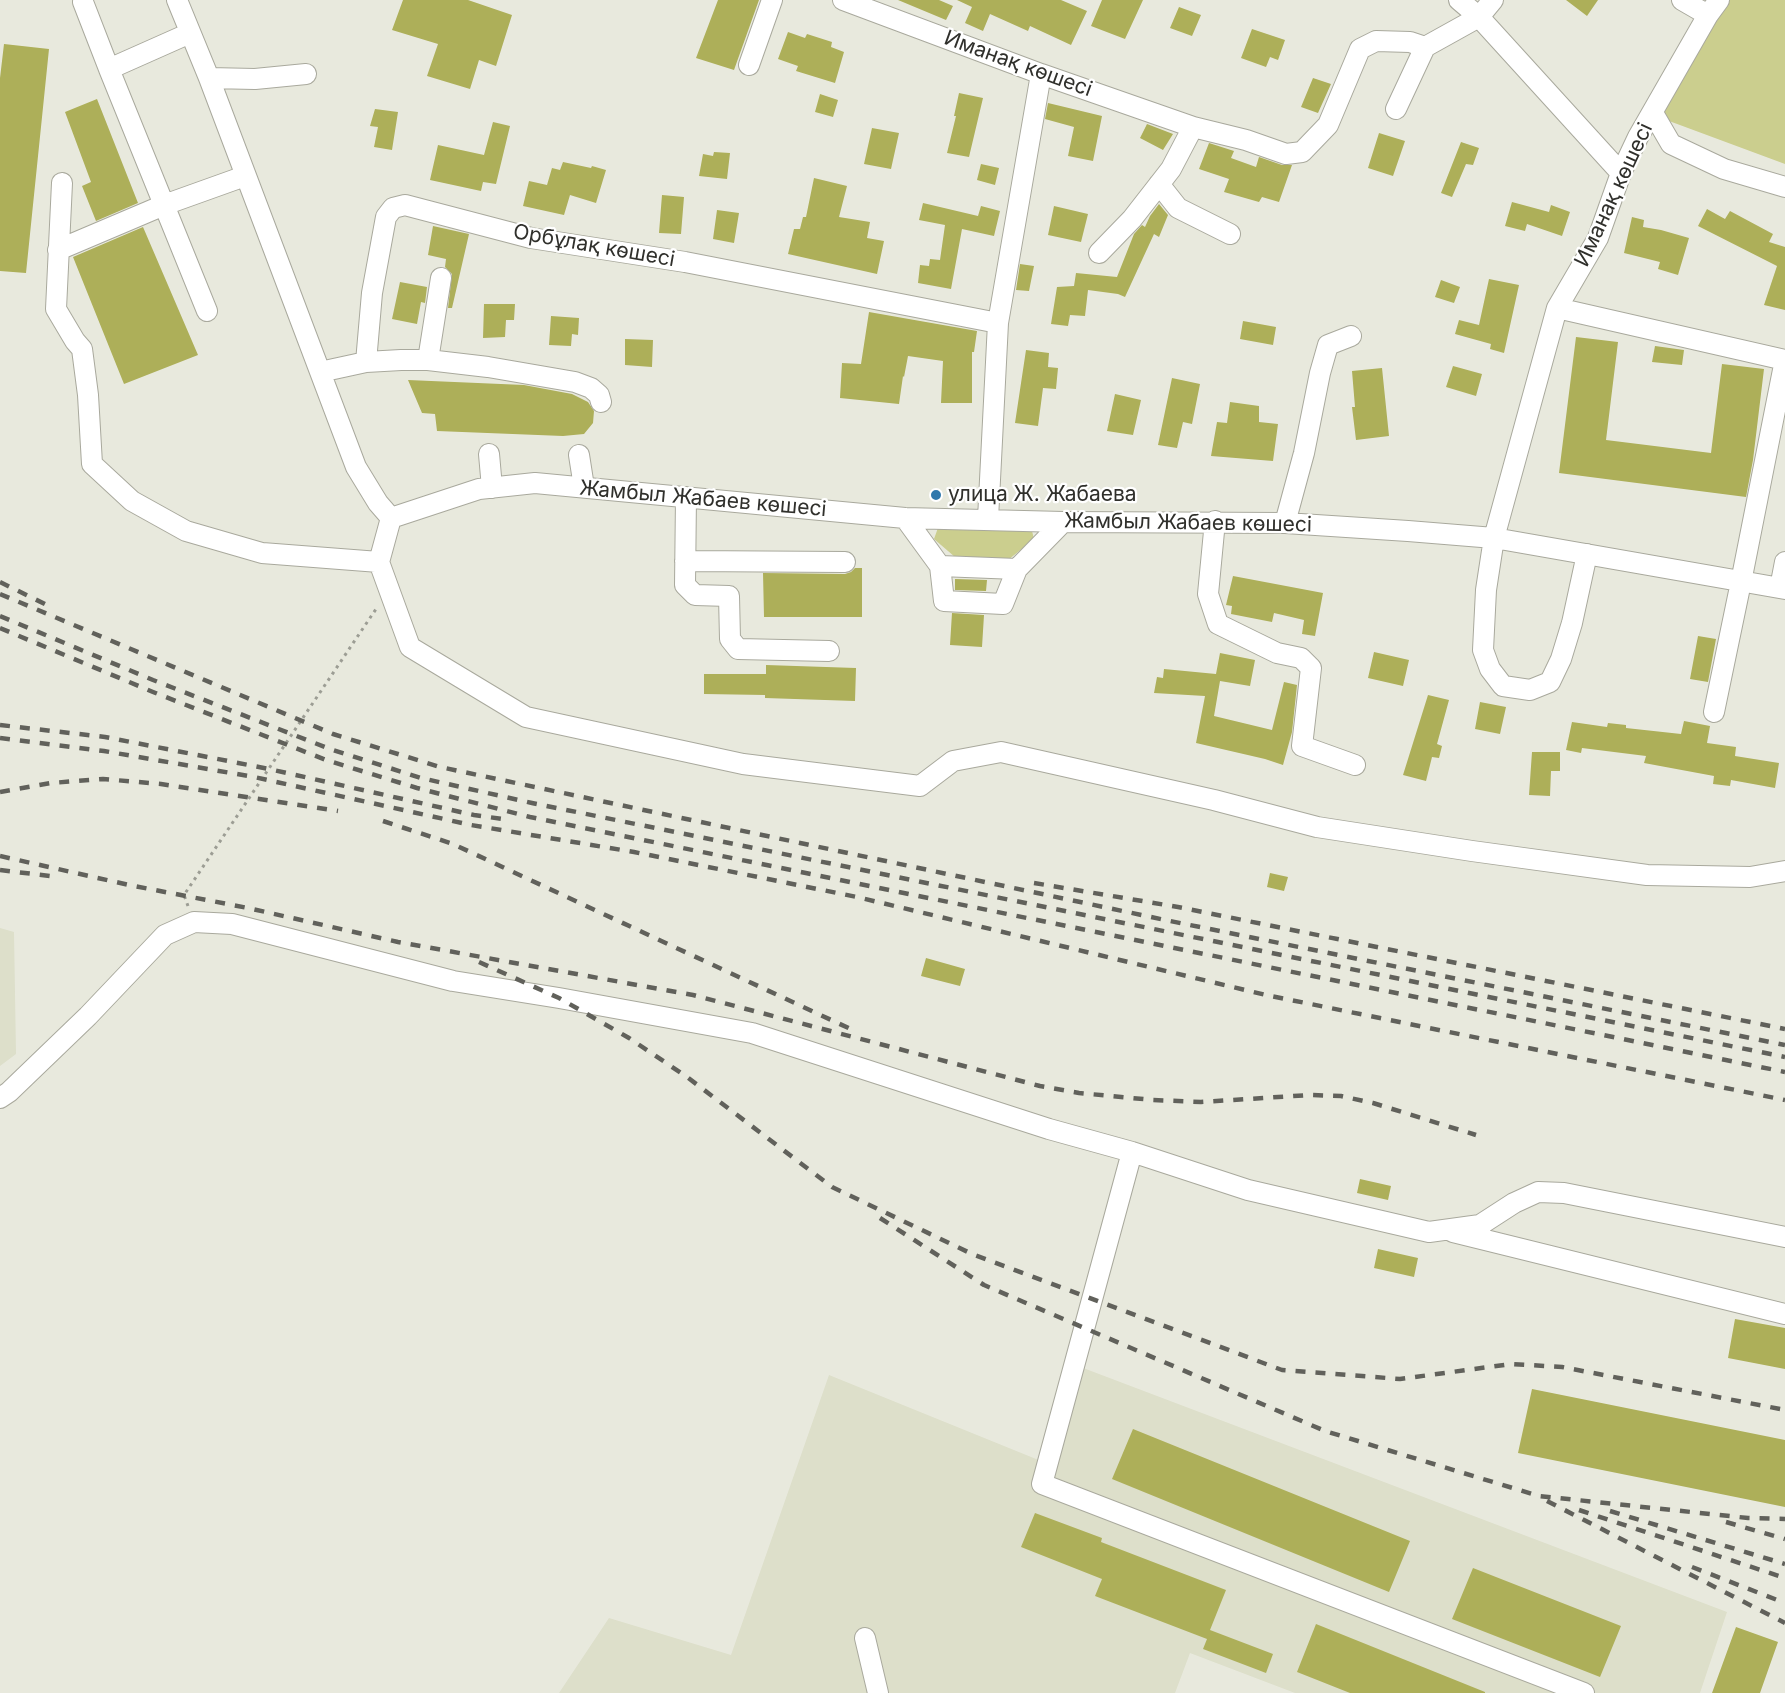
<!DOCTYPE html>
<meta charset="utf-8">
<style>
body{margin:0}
canvas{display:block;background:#e8e9dd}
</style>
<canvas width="1785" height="1693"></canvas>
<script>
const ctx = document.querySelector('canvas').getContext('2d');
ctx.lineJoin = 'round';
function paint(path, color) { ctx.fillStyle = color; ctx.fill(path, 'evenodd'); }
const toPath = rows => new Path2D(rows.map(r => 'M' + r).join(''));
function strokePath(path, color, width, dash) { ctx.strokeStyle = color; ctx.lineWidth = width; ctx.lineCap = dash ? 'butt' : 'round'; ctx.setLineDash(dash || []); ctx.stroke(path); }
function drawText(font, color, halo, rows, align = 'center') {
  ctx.font = font + ' Inter,sans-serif'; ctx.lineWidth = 4.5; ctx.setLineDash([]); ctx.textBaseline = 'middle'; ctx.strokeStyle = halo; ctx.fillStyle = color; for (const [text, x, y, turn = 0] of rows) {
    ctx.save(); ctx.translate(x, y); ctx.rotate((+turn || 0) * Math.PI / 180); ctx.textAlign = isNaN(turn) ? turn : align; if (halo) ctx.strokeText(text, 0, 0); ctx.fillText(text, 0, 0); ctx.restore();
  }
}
paint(toPath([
 [0,928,14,932,16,1054,0,1066],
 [1070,1363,1727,1612,1700,1693,1295,1693,1190,1653,1175,1693,559,1693,609,1618,731,1655,829,1375,1041,1461]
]), '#dddfca');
paint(toPath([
 [1722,0,1785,0,1785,164,1661,118],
 [939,525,1031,527,1034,539,1008,560,955,557,934,539]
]), '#cbce8e');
paint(toPath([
 [403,0,468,0,512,15,496,66,479,60,470,89,427,76,438,44,392,30],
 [718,0,759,0,734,70,696,58],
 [898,0,939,0,953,6,946,20],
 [957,0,1061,0,1087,11,1071,45,1030,26,1028,31,990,14,983,31,965,23,972,7],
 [1102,0,1143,0,1125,39,1091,26],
 [1566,0,1598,0,1587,16],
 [1179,7,1201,15,1192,36,1170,28],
 [1252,29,1285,40,1278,60,1270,57,1266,67,1241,58],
 [788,32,805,38,807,34,832,42,831,47,844,52,835,83,796,71,798,66,778,59],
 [4,44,49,49,26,273,0,271,0,78],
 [1313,78,1331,84,1318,113,1301,107],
 [959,93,983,98,969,157,947,153,956,116,954,116],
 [820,94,838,100,833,117,815,112],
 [97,99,138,203,96,221,82,186,91,182,65,112],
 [1048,103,1102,116,1093,161,1068,156,1074,127,1045,119],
 [375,109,398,112,392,150,374,147,378,127,370,126],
 [493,122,510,126,496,184,483,182,481,191,430,180,438,145,484,155],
 [1147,124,1173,134,1163,150,1140,138],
 [872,128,899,133,891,169,864,164],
 [1379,133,1405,141,1393,176,1368,168],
 [1461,142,1479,148,1473,165,1466,164,1452,197,1441,193],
 [1209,143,1234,151,1231,158,1256,167,1259,157,1282,165,1292,165,1279,202,1262,197,1259,202,1224,192,1229,179,1199,169],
 [714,152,730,153,727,179,699,176,703,154,713,156],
 [563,162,591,168,592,166,606,170,596,203,570,195,564,215,523,206,529,181,547,185,552,168,560,170],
 [981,164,999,168,995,185,977,180],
 [814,178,847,186,839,217,870,222,867,238,884,241,877,274,788,254,794,229,800,229,803,217,806,217],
 [662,195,684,197,681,234,659,233],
 [1512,202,1549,212,1551,205,1570,212,1562,236,1527,224,1525,231,1505,226],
 [923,203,978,216,981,206,1000,211,994,236,962,229,951,289,918,283,920,265,929,266,930,259,940,260,945,225,919,220],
 [1159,204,1168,215,1159,237,1154,234,1125,297,1118,294,1088,290,1085,316,1070,315,1068,326,1051,324,1057,287,1074,286,1076,273,1117,277,1134,234,1142,225,1145,227,1150,216],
 [1054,206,1088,214,1081,242,1048,235],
 [1707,209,1725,219,1730,211,1773,234,1769,242,1785,247,1785,310,1764,305,1777,266,1698,226],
 [717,210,739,213,734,243,713,239],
 [1632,217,1644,220,1643,227,1661,230,1689,238,1678,275,1658,269,1660,262,1624,253],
 [433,226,469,234,452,308,448,308,452,274,445,267,446,259,428,255],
 [143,227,198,355,124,384,73,257],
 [1020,264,1034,266,1029,291,1016,290],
 [1489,279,1519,285,1504,353,1490,349,1491,344,1455,334,1459,320,1479,325],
 [1441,280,1460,287,1454,303,1435,297],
 [400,282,427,287,425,303,421,302,417,324,392,319],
 [484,304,515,304,514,320,506,320,505,337,483,338],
 [869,312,977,331,974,352,972,352,972,403,941,403,943,361,908,356,904,377,903,376,899,404,840,398,842,363,861,364],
 [551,316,579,318,578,335,572,334,571,346,549,345],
 [1243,321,1276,327,1273,345,1240,339],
 [1576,337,1618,342,1606,440,1711,453,1722,364,1764,369,1753,460,1746,497,1559,473],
 [625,339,653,340,652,367,625,365],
 [1655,346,1684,350,1682,365,1652,362],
 [1026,350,1049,353,1048,367,1058,368,1056,389,1043,388,1038,426,1015,423],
 [1453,366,1482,374,1476,396,1446,387],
 [1382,368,1389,436,1356,440,1352,407,1355,407,1352,371],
 [1172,378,1200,384,1192,424,1183,422,1177,448,1158,445],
 [408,380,524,385,572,394,588,402,594,411,593,423,584,434,563,436,437,431,435,414,422,413],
 [1115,394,1141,400,1133,435,1107,431],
 [1230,402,1259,406,1259,422,1278,424,1273,461,1211,456,1217,422,1227,423],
 [855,568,862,568,862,617,764,617,763,573,845,574,851,572],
 [1233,576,1323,593,1315,636,1302,634,1304,620,1274,613,1272,622,1231,614,1232,606,1226,605],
 [955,579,987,580,986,591,955,590],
 [952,613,984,615,982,647,950,645],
 [1698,636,1716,639,1708,682,1690,679],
 [1374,652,1409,660,1403,686,1368,678],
 [1220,653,1255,660,1250,686,1220,681,1214,716,1272,730,1284,682,1297,685,1292,732,1283,765,1265,759,1196,743,1205,696,1154,693,1157,677,1163,678,1164,669,1216,674],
 [766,665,856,668,855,701,765,698,765,695,704,694,704,674,766,674],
 [1428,695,1449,700,1437,744,1442,746,1439,758,1432,757,1426,781,1403,775],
 [1480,702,1506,707,1500,734,1475,729],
 [1684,721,1710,726,1707,743,1736,747,1735,756,1779,763,1775,788,1731,780,1730,786,1713,784,1714,776,1644,763,1646,756,1582,748,1581,753,1566,750,1572,722,1607,727,1608,723,1626,725,1626,728,1681,734],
 [1532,752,1560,752,1560,771,1551,771,1550,796,1529,795],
 [1270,873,1288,877,1284,891,1267,887],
 [926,958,965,969,960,986,921,976],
 [1360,1179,1391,1186,1388,1200,1357,1193],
 [1378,1249,1418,1258,1414,1277,1374,1268],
 [1735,1319,1785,1328,1785,1369,1728,1358],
 [1532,1389,1785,1440,1785,1507,1518,1453],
 [1133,1429,1410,1541,1389,1592,1112,1479],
 [1035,1513,1102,1538,1101,1542,1226,1590,1210,1630,1273,1654,1266,1673,1203,1649,1207,1639,1095,1596,1102,1579,1021,1547],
 [1473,1568,1621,1626,1600,1677,1452,1619],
 [1316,1624,1485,1692,1485,1693,1350,1693,1297,1672],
 [1736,1627,1778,1642,1760,1693,1712,1693]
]), '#adaf59');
const minor = toPath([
 [177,0,209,78,356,467,378,503,391,518,479,489,535,483,905,518,1063,522,1285,523,1408,531,1494,538,1785,589],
 [843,0,1041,74,1193,127,1246,140,1286,154,1302,152,1328,125,1360,49,1376,41,1410,42,1425,47],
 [1459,0,1479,17,1621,173],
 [1682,0,1708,15],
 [83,2,109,69],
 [190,33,109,69,207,311],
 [749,65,772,0],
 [209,78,255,79,306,74],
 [1396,109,1425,47,1479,17,1493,0],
 [1653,113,1671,144,1724,169,1785,187],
 [62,183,56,309,75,341,82,349,88,395,92,464,132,501,186,531,262,553,379,562],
 [1159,184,1178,208,1230,234],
 [58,250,164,205,245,176],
 [1099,253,1132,219,1171,169,1193,127],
 [1557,308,1785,360,1741,582,1714,712],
 [428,360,441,278],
 [366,362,401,360,428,360,488,367,575,382,591,388,599,395,601,402],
 [320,372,366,362,372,293,386,217,393,208,405,205,531,238,685,262,998,323],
 [489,454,492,488],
 [579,455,584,487],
 [686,497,685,585,695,595,729,596,730,639,738,649,829,651],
 [391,518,379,562,410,647,526,717,743,764,920,786,953,761,1001,752,1214,800,1317,827,1472,851,1647,875,1750,877,1785,871],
 [905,518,940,566,1017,569,1063,522],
 [988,519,998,323,1041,74],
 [1215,521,1208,594,1218,624,1277,653,1301,658,1311,668,1302,746,1355,765],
 [1285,523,1304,453,1320,373,1328,345,1351,336],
 [1587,554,1572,623,1561,659,1550,682,1530,690,1503,686,1490,669,1483,650,1486,590,1494,538,1557,308,1598,238,1621,173,1638,137,1708,15,1719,0],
 [685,561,845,562],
 [940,566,944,601,1003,604,1017,569],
 [1780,588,1785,562],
 [0,1098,9,1092,88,1016,165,935,194,922,232,924,453,981,559,998,752,1033,1049,1129,1132,1152,1248,1190,1429,1232,1480,1225,1514,1203,1538,1192,1564,1193,1785,1237],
 [1132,1152,1042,1484,1584,1693],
 [1453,1232,1785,1314],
 [865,1638,878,1693]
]);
strokePath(minor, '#a9a99d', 22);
strokePath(toPath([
 [188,906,184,895,376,609]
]), '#9c9d94', 3, [3, 4.5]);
strokePath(minor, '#fff', 20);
strokePath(toPath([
 [0,582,51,607],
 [0,594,333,734,440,767,1170,921,1785,1045],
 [0,616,153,680,330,749,421,778,532,803,1785,1057],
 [0,628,153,692,326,760,417,788,530,817,1785,1072],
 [0,725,105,737,269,769,474,815,510,820],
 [0,738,104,751,254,777,471,825,634,852,857,897,1266,995,1785,1100],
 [0,792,51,783,103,779,161,784,338,811],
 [383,821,453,844,857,1032],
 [0,856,129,885,248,908,398,942,693,995,1040,1086,1079,1093,1153,1100,1201,1102,1310,1095,1341,1096,1373,1103,1476,1135],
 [0,870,58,877],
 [1034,883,1178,907,1785,1029],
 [479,962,559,998,629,1038,687,1077,832,1187,972,1254,1282,1370,1400,1379,1511,1364,1562,1367,1785,1410],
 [880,1218,984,1285,1325,1431,1539,1496,1748,1518,1785,1519],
 [1547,1501,1785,1623],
 [1579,1510,1785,1578],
 [1610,1511,1785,1564],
 [1726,1522,1785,1539],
 [1692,1567,1785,1603]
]), '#61615b', 4.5, [10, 10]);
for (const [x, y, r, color] of [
 [936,495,6,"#2f78ac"]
]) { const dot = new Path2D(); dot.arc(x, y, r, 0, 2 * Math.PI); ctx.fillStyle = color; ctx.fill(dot); strokePath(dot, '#fff', 2); }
drawText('21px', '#30302c', '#fff', [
 ["Иманақ көшесі",1018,64,20],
 ["Иманақ көшесі",1614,195,-65],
 ["Орбұлақ көшесі",594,246,10],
 ["Жамбыл Жабаев көшесі",703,499,5],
 ["Жамбыл Жабаев көшесі",1188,523,1]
]);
drawText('21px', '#30302c', '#fff', [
 ["улица Ж. Жабаева",948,495]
], 'left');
</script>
